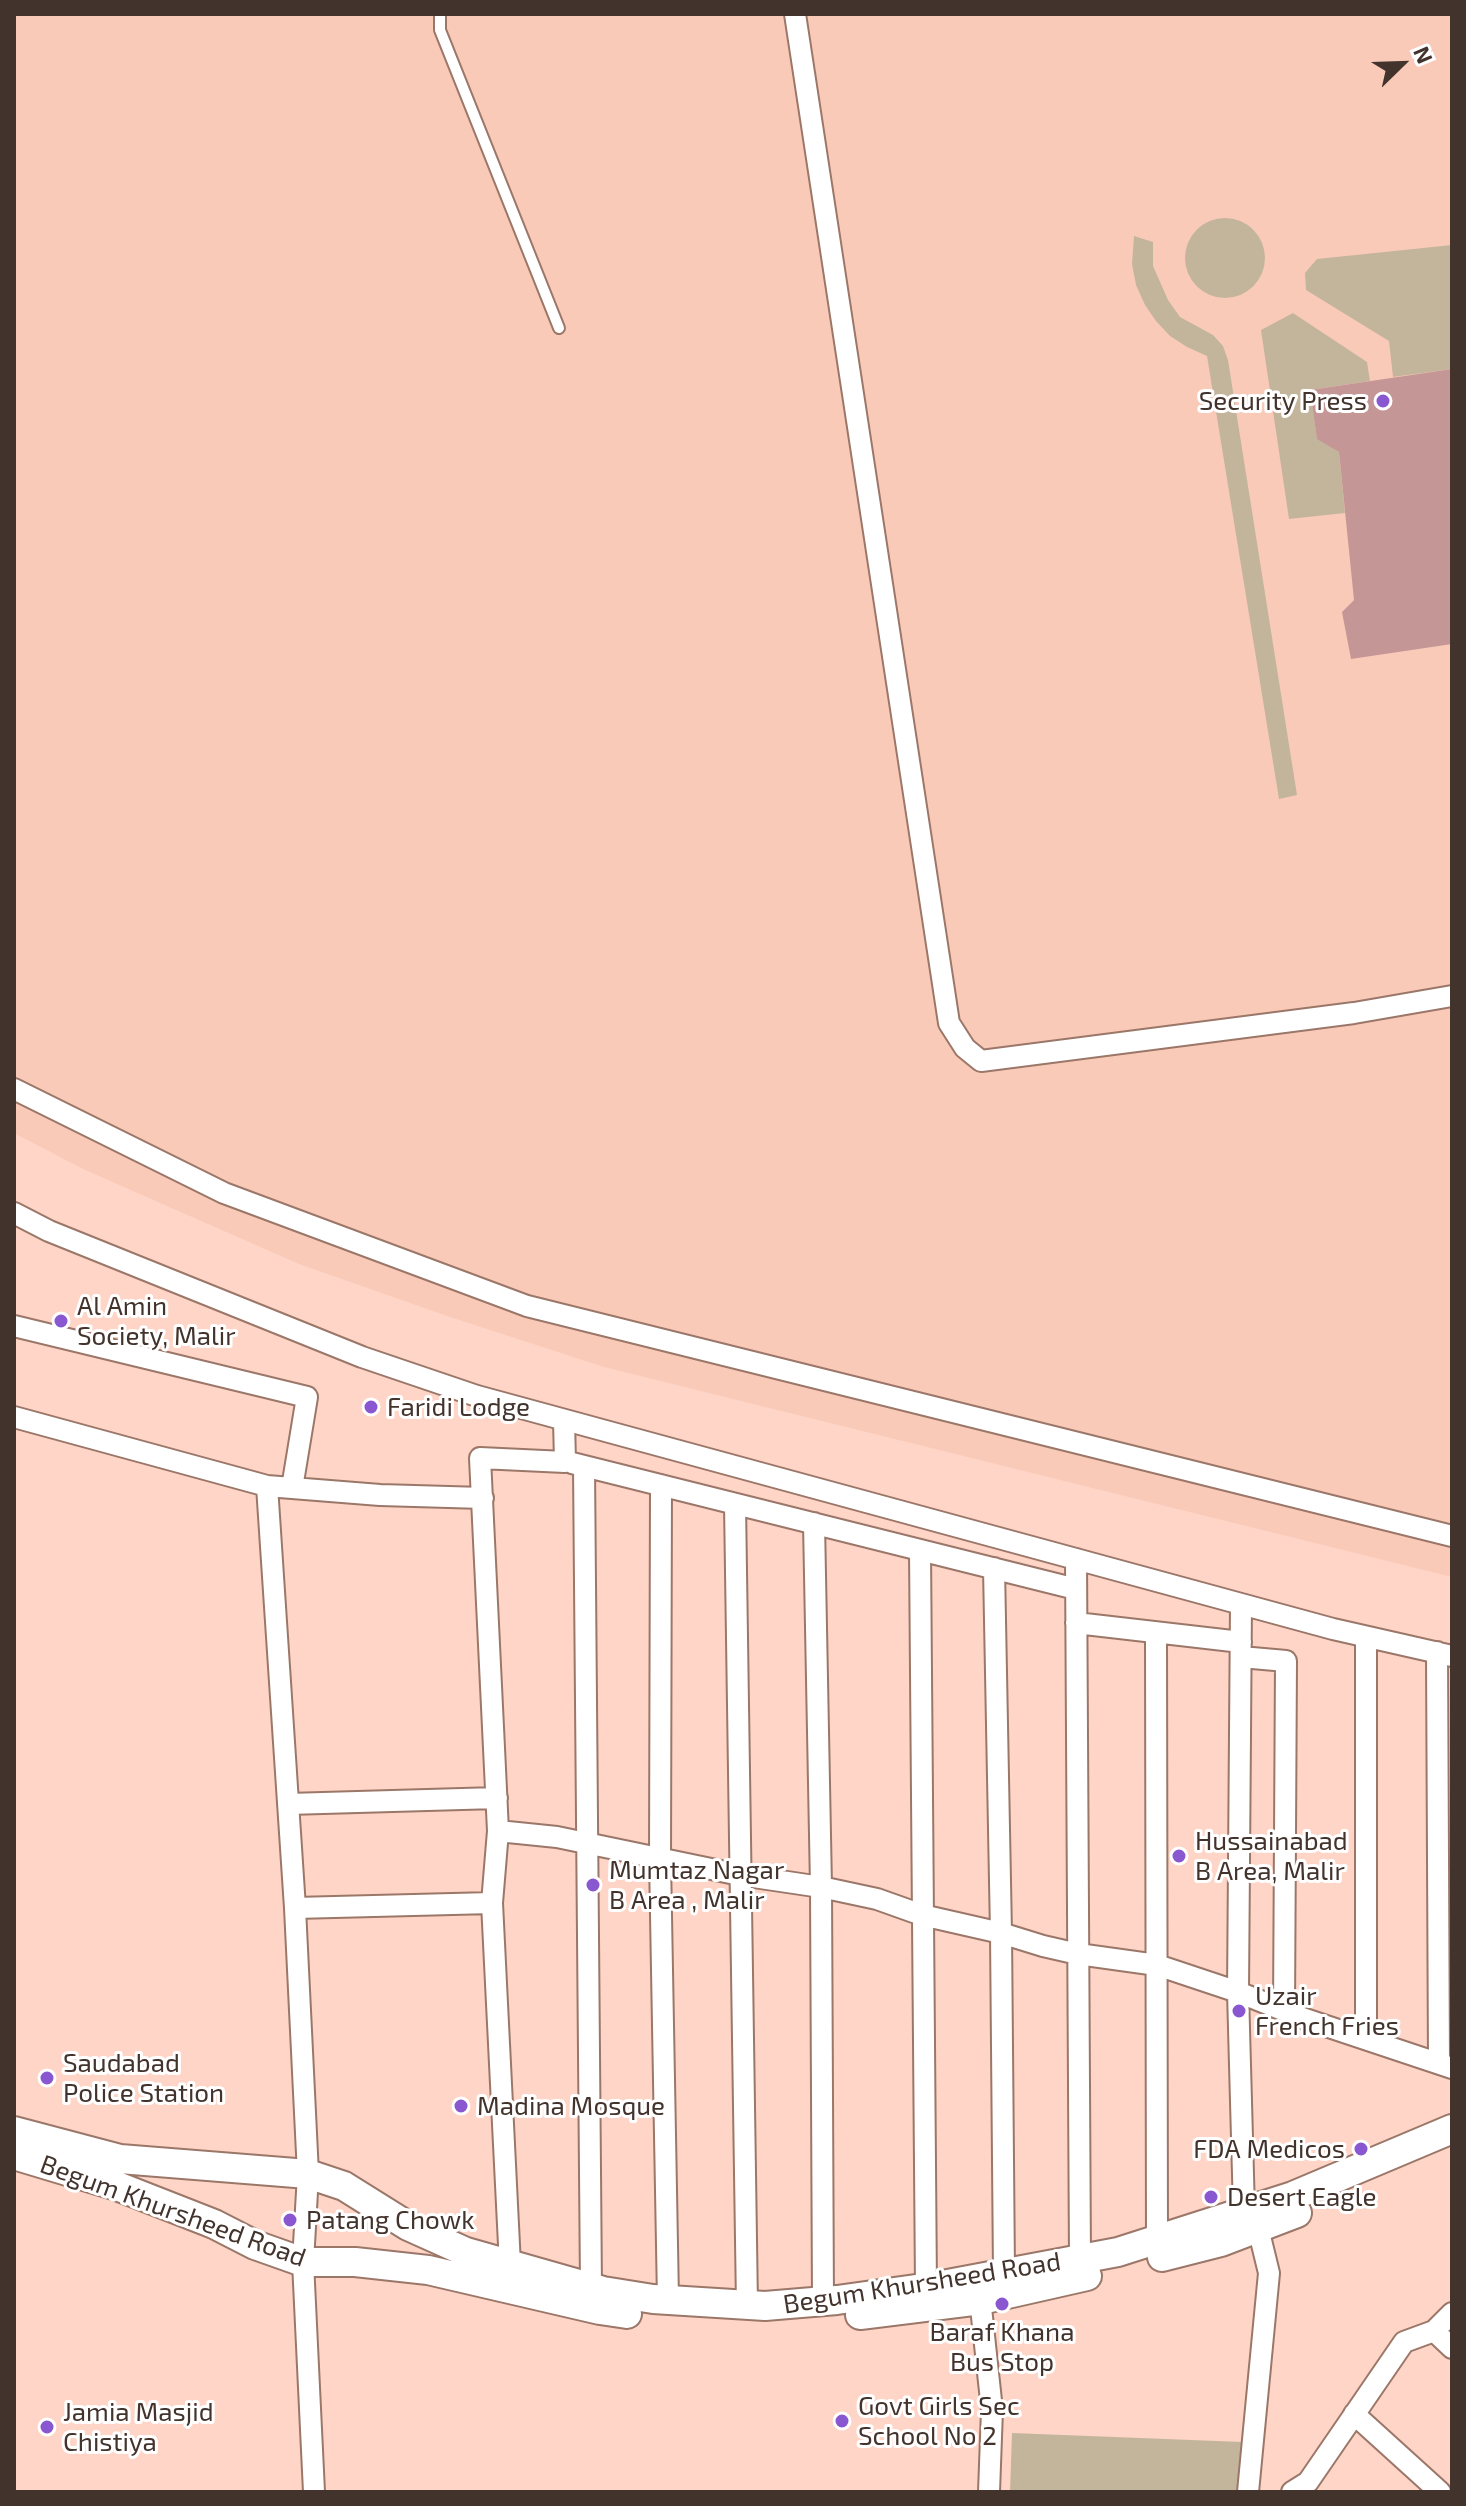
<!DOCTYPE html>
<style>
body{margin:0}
#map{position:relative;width:1466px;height:2506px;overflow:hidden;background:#fed5c7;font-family:"Exo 2",sans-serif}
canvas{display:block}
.frame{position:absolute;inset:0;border:16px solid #43332d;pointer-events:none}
.north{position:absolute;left:1362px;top:24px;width:80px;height:80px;-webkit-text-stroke:6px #fff;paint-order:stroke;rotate:67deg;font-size:22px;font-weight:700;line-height:32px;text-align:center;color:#43332d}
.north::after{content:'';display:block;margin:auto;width:28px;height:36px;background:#43332d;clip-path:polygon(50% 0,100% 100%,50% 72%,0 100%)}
</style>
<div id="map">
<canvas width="1466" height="2506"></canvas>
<div class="frame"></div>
<div class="north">N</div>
</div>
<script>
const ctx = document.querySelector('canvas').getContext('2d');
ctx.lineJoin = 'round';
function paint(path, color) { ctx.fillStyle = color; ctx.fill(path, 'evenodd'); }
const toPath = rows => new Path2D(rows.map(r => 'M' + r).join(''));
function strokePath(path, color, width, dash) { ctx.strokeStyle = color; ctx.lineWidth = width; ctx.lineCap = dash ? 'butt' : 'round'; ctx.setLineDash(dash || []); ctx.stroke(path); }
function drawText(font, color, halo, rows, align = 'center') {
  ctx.font = font + ' "Exo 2",sans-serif'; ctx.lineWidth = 6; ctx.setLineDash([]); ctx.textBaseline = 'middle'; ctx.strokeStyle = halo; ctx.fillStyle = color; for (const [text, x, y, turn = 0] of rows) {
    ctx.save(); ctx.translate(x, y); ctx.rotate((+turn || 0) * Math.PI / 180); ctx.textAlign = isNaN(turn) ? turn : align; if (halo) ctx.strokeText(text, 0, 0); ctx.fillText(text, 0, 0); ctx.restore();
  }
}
paint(toPath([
 [14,14,1452,14,1452,1577,604,1367,450,1317,299,1264,83,1169,14,1133]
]), '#facab8');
paint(toPath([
 '1185 258a40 40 0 1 1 80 0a40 40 0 1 1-80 0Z',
 [1134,236,1153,242,1153,266,1168,300,1180,317,1213,335,1223,346,1228,360,1297,795,1279,799,1207,356,1187,347,1170,336,1156,321,1145,305,1136,285,1132,264],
 [1452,245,1452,369,1393,377,1389,341,1306,290,1305,273,1317,259],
 [1293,313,1367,362,1370,381,1310,390,1317,438,1339,452,1345,513,1289,519,1261,330],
 [1012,2433,1242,2442,1242,2492,1010,2492]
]), '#c3b59c');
paint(toPath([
 [1452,369,1452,644,1351,659,1342,612,1354,600,1339,452,1317,439,1310,390]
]), '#c49695');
const lane = toPath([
 [440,14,440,30,559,328]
]);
const street = toPath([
 [795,14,949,1023,965,1048,981,1061,1354,1013,1452,996],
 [14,1089,224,1193,527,1306,1452,1536],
 [14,1213,49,1231,362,1357,477,1396,1333,1629,1452,1656],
 [14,1326,307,1397,292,1488],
 [14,1417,267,1486,380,1495,483,1498],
 [572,1463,1076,1589],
 [584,1466,591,2288],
 [661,1485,660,1860,668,2300],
 [267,1486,295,1908,308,2174,303,2262,314,2492],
 [735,1504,747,2306],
 [814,1523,821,1887,823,2302],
 [920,1550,926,2287],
 [1076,1559,1080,2259],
 [994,1568,1001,1933,1004,2273],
 [1241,1604,1238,1992,1244,2211,1258,2228,1269,2273,1248,2492],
 [1076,1623,1241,1642],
 [1156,1633,1157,2240],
 [1366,1637,1366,2039],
 [1437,1652,1439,2063],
 [1241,1657,1286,1661,1284,2010],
 [288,1804,497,1798],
 [498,1831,557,1837,740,1875,821,1887,877,1899,922,1915,1001,1933,1043,1946,1078,1954,1157,1965,1238,1992,1305,2019,1452,2068],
 [295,1908,492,1903],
 [510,2265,492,1903,498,1831,480,1458,565,1462,564,1420],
 [979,2289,992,2410,989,2492],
 [1434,2331,1452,2348],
 [1354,2414,1440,2492],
 [1292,2492,1308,2482,1404,2342,1434,2331,1452,2313]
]);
const secondary = toPath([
 [14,2131,120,2159,308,2174,344,2186,408,2226,466,2252,603,2291,653,2299,765,2306,837,2300,937,2286,1118,2252,1293,2196,1452,2129],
 [14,2155,117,2186,214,2224,255,2245,303,2262,355,2262,428,2270,600,2310,627,2314],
 [1162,2257,1221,2242,1297,2213],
 [860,2315,981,2300,1087,2276]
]);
strokePath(lane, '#9b7769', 14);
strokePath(street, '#9b7769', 24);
strokePath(secondary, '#9b7769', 32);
strokePath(lane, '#fff', 10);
strokePath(street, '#fff', 20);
strokePath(secondary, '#fff', 28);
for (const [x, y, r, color] of [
 [1383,401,8,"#8958d1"],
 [61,1321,8,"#8958d1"],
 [371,1407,8,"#8958d1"],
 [1179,1856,8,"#8958d1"],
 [593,1885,8,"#8958d1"],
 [1239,2011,8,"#8958d1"],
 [47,2078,8,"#8958d1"],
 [461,2106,8,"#8958d1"],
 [1361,2149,8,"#8958d1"],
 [1211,2197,8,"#8958d1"],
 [290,2220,8,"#8958d1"],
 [1002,2304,8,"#8958d1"],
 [842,2421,8,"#8958d1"],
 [47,2427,8,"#8958d1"]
]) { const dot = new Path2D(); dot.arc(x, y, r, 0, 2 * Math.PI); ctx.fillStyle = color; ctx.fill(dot); strokePath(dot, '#fff', 3); }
drawText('26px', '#43332d', '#fff', [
 ["Security Press",1367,401,"right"],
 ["Al Amin",77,1306],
 ["Society, Malir",77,1336],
 ["Faridi Lodge",387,1407],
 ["Hussainabad",1195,1841],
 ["B Area, Malir",1195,1871],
 ["Mumtaz Nagar",609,1870],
 ["B Area , Malir",609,1900],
 ["Uzair",1255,1996],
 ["French Fries",1255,2026],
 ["Saudabad",63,2063],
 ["Police Station",63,2093],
 ["Madina Mosque",477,2106],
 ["FDA Medicos",1345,2149,"right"],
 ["Desert Eagle",1227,2197],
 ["Patang Chowk",306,2220],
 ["Baraf Khana",1002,2332,"center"],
 ["Bus Stop",1002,2362,"center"],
 ["Govt Girls Sec",858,2406],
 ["School No 2",858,2436],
 ["Jamia Masjid",63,2412],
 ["Chistiya",63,2442]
], 'left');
drawText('26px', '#43332d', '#fff', [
 ["Begum Khursheed Road",173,2211,20],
 ["Begum Khursheed Road",922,2283,-9]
]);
</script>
